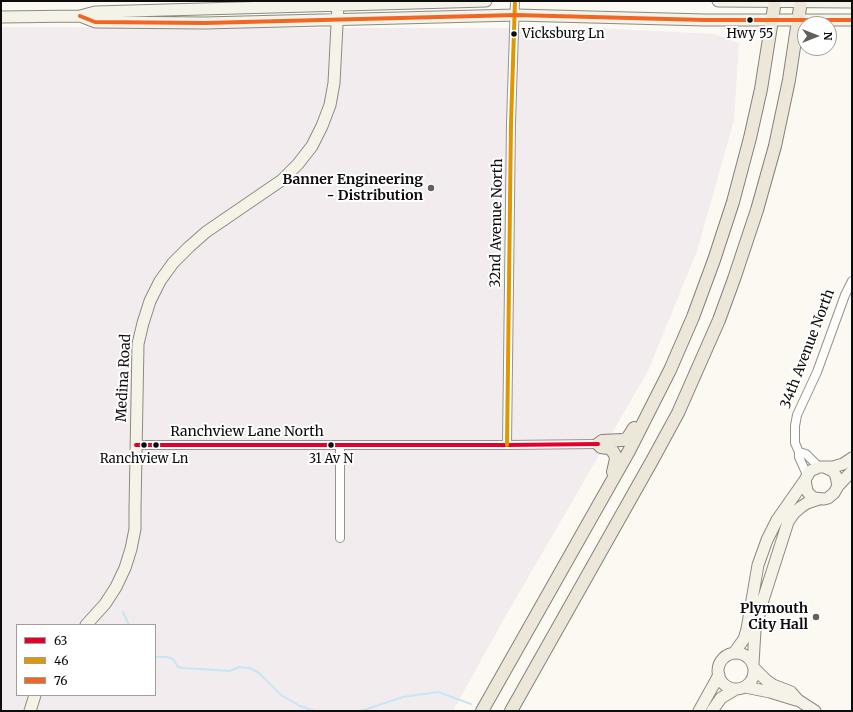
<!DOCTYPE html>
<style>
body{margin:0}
#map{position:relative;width:853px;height:712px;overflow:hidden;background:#fbf9f1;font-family:Merriweather,serif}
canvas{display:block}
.frame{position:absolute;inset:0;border:2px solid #0d0d0d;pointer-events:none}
.legend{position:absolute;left:16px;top:624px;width:140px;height:72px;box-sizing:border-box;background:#fff;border:1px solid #9e9e9e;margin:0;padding:5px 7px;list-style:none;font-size:12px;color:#0d0d0d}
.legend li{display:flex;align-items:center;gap:8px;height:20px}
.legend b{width:20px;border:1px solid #9e9e9e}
.north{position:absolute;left:797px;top:16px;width:40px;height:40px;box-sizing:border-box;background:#fff;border:1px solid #9e9e9e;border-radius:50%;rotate:90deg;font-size:11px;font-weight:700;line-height:16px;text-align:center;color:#0d0d0d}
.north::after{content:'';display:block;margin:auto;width:14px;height:18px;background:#60605d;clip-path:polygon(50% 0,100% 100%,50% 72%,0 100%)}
</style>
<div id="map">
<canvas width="853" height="712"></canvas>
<div class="frame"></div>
<ul class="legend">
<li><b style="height:5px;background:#e4002b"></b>63</li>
<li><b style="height:5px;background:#e09701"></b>46</li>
<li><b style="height:5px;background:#f26522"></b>76</li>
</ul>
<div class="north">N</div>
</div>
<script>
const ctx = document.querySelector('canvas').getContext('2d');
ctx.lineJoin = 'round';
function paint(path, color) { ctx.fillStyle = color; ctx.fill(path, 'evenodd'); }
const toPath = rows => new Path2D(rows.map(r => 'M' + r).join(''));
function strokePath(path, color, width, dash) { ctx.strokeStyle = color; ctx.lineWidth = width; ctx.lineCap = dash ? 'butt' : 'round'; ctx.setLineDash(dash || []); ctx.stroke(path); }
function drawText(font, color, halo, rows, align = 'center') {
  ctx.font = font + ' Merriweather,serif'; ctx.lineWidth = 4; ctx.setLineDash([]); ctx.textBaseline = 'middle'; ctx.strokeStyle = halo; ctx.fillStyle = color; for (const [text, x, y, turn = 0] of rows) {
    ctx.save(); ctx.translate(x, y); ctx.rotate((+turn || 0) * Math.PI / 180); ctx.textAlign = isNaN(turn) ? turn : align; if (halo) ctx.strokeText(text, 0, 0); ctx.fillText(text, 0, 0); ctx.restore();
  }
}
paint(toPath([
 [1,27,237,28,596,28,714,34,739,43,734,120,697,251,648,371,505,617,453,711,1,711],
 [17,625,155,625,155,695,17,695]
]), '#f2ecee');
strokePath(toPath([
 [123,612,129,625],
 [155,657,167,657,173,659,178,667,183,668,230,671,239,667,249,668,258,672,281,695,300,706,315,711],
 [356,711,364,710,403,697,438,692,471,704]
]), '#c7e6f5', 2);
const street = toPath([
 [136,445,507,445,598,444],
 [507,445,511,123,515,1],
 [799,452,806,454,819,467],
 [807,475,799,457,799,452,795,443,795,426,797,415,817,372,845,295,852,281],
 [340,538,340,445]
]);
const secondary = toPath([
 [718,1,852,2],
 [80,16,95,22,205,23,516,15,705,20,852,20],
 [1,17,80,16,95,12,486,1],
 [824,467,833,467,843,464,852,458],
 [838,486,836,476,833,471,824,467,819,467,810,471,805,480,807,491,810,495,814,498,824,499,828,498,834,493,838,486,852,471],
 [86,625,105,604,116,587,125,568,131,549,135,529,135,509,138,344,143,323,150,301,160,281,173,263,189,247,206,232,282,180,298,164,312,146,322,126,330,105,334,83,338,5],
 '718 671a18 18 0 1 1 36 0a18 18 0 1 1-36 0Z',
 [734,653,744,639,747,629,758,565,767,540,777,520,805,480],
 [753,664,755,630,763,600,788,522,794,513,801,507,807,503,819,499],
 [754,668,766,680,773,685,791,692,798,700,815,711],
 [745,687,770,692,796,700],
 [30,711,35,695],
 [699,711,719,675],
 [712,711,721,698,736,689]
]);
const primary = toPath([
 [613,472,616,459,615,455,612,450,608,448,601,447,598,444,602,441,622,440,627,439,634,428],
 [482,711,629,451,670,370,693,317,714,260,733,202,750,138,761,89,775,1],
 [511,711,653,459,678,413,719,320,734,279,757,210,775,146,789,80,801,1]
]);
strokePath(street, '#949390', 10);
strokePath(secondary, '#8b8a86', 13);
strokePath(primary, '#81817d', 14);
strokePath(street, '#fefefd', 8);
strokePath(secondary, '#f5f3e8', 11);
strokePath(primary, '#ece7d8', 12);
strokePath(toPath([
 [136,445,507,445,598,444]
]), '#e4002b', 4);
strokePath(toPath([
 [507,445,511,123,515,1]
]), '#e09701', 4);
strokePath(toPath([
 [80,16,95,22,205,23,516,15,705,20,852,20]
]), '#f26522', 4);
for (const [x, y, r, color] of [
 [750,20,3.5,"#0d0d0d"],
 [514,34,3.5,"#0d0d0d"],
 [431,188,4,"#60605d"],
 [144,445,3.5,"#0d0d0d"],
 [156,445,3.5,"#0d0d0d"],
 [331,445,3.5,"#0d0d0d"],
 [816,617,4,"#60605d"]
]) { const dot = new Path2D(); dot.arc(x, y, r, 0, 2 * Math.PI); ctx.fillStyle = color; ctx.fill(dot); strokePath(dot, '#fff', 1.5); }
drawText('13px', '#0d0d0d', '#fff', [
 ["Vicksburg Ln",522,34,"left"],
 ["Hwy 55",750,34],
 ["Ranchview Ln",144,459],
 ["31 Av N",331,459]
]);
drawText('bold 14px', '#0d0d0d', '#fff', [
 ["Banner Engineering",423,180],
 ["- Distribution",423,196],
 ["Plymouth",808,609],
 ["City Hall",808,625]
], 'right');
drawText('14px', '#0d0d0d', '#fff', [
 ["32nd Avenue North",497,223,-89],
 ["34th Avenue North",808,349,-69],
 ["Medina Road",124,378,-87],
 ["Ranchview Lane North",247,432]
]);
</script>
